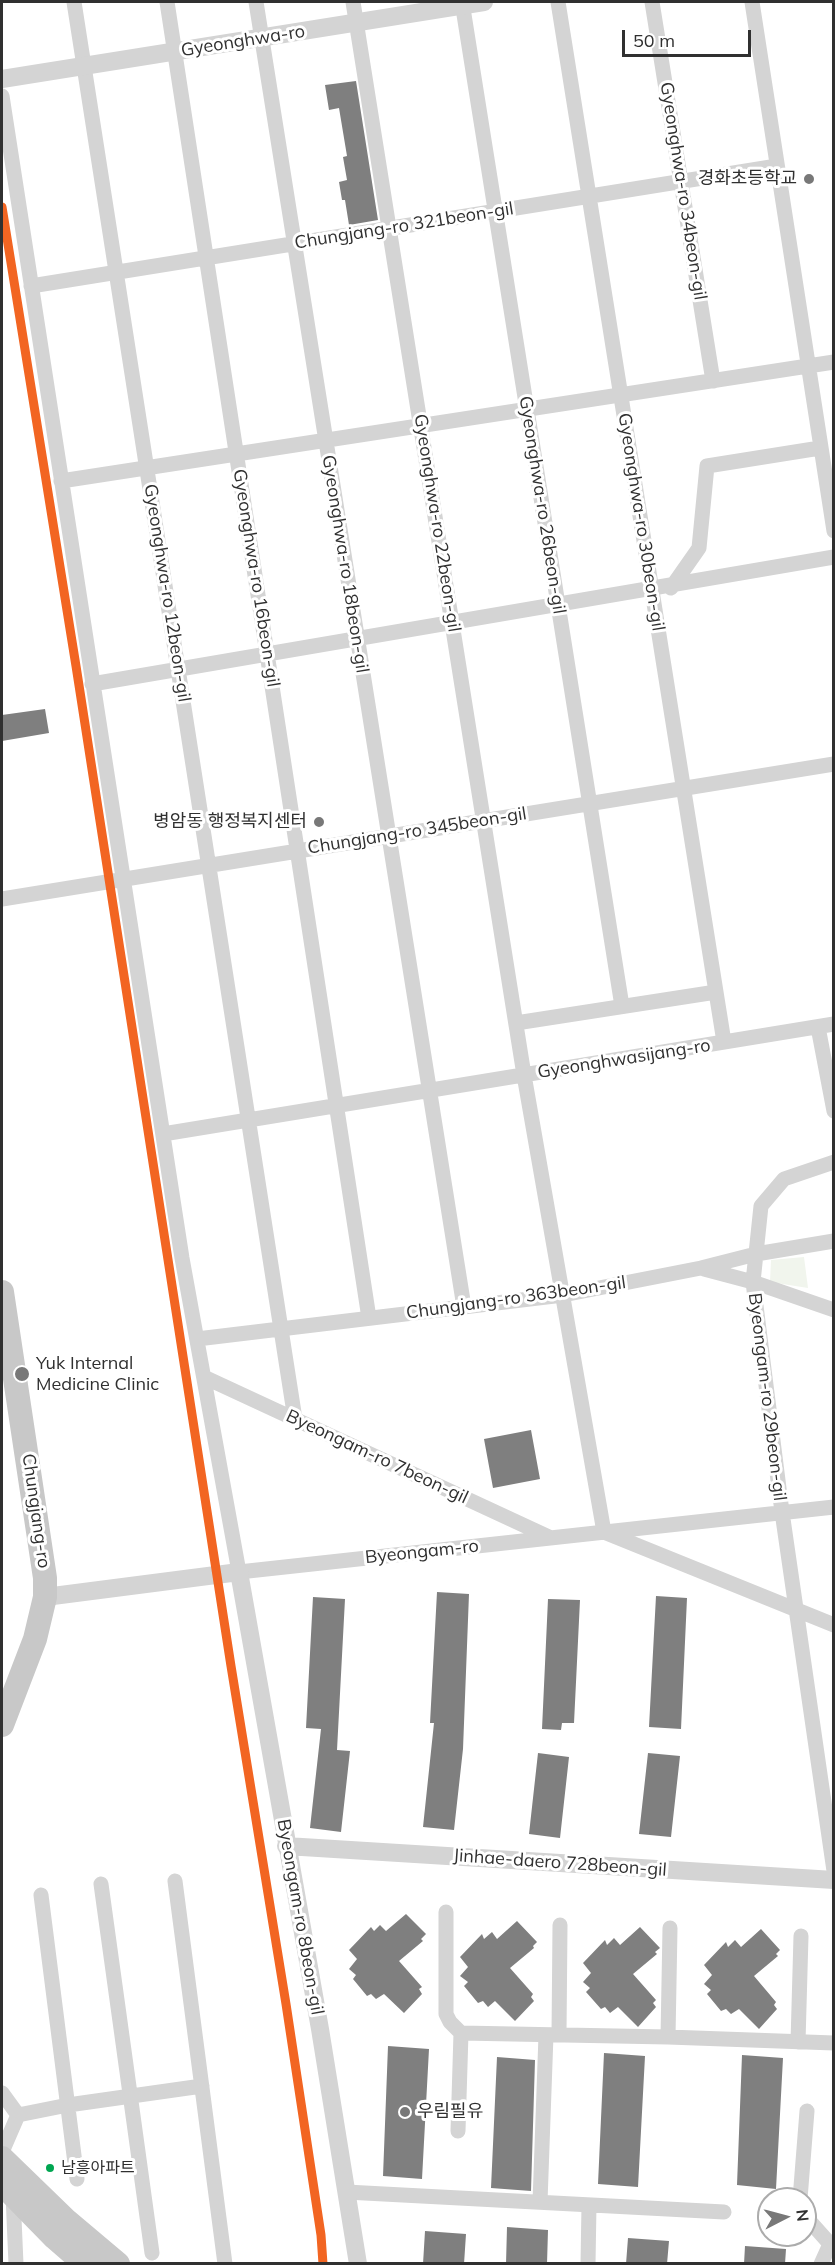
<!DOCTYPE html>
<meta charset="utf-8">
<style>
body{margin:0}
#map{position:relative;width:835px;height:2265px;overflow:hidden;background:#fff;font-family:Mulish,sans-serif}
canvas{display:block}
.frame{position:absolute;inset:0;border:3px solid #303030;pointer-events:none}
.north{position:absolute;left:757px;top:2187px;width:60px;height:60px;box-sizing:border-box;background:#fff;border:2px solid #acacac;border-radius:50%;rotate:84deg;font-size:16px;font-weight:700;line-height:24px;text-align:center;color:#303030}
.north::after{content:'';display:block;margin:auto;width:21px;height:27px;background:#787878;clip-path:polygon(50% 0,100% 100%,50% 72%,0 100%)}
.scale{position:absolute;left:622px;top:30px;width:129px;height:27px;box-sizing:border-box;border:3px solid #303030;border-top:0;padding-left:8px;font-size:18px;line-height:21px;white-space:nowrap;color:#303030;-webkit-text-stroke:4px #fff;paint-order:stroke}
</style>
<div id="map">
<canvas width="835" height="2265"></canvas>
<div class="frame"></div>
<div class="north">N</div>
<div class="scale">50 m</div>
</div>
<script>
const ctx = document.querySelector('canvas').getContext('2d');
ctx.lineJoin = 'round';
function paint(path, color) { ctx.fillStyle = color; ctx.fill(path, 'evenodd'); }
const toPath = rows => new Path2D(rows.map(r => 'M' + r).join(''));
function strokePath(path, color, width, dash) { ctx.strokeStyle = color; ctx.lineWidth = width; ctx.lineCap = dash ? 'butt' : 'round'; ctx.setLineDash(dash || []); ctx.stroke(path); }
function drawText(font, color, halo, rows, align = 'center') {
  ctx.font = font + ' Mulish,"Noto Sans KR",sans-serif'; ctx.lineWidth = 6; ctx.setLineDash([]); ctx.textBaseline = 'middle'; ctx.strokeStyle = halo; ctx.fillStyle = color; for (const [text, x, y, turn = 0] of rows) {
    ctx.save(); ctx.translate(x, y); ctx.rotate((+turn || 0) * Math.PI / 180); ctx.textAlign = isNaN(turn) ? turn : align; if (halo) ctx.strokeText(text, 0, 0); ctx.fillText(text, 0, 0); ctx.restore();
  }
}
paint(toPath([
 [804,1257,808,1288,770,1282,771,1260]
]), '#f1f5ed');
paint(toPath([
 [356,81,378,220,349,225,345,200,342,200,339,182,347,180,343,157,347,156,339,108,329,110,325,85],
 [45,709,49,733,2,741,2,715],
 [531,1430,540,1479,493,1488,484,1439],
 [437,1592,469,1594,463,1749,454,1830,423,1827,434,1723,430,1723],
 [656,1596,687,1598,681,1729,649,1727],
 [313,1597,345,1599,337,1750,350,1751,341,1832,310,1828,321,1729,306,1728],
 [548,1599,580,1600,574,1723,562,1723,561,1730,542,1729],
 [538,1753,569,1757,560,1838,529,1834],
 [648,1753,680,1756,671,1837,639,1834],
 [406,1914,426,1934,421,1939,423,1941,399,1961,422,1987,419,1989,422,1994,404,2013,384,1994,376,1999,371,1994,367,1996,353,1979,356,1975,349,1969,357,1959,349,1950,371,1927,374,1931,380,1925,386,1931],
 [517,1921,537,1942,533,1946,534,1948,510,1968,533,1994,531,1997,534,2001,515,2021,495,2001,488,2007,483,2001,478,2003,464,1986,468,1982,460,1976,468,1967,460,1957,482,1934,484,1939,492,1932,497,1939],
 [640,1927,660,1948,655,1952,657,1954,633,1974,656,2000,653,2003,656,2007,638,2027,618,2007,610,2013,605,2007,601,2009,586,1992,590,1988,583,1982,591,1973,583,1963,605,1940,607,1945,614,1938,620,1945],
 [761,1929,780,1950,776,1954,778,1956,754,1976,776,2002,774,2005,777,2009,759,2029,739,2009,731,2014,726,2009,721,2011,707,1994,711,1990,704,1984,712,1975,704,1965,726,1942,728,1947,735,1940,741,1947],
 [388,2046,429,2049,422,2179,383,2176],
 [604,2053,645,2056,638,2187,598,2184],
 [742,2055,783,2058,776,2189,737,2185],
 [497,2057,535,2060,531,2191,491,2188],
 [507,2227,548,2230,547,2264,506,2264],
 [425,2231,466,2234,464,2264,423,2264],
 [628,2238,669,2241,667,2264,626,2264],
 [745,2246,786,2249,785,2264,744,2264]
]), '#7f7f7f');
strokePath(toPath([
 [74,2,295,1419],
 [167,2,369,1318],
 [256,2,464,1307],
 [353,2,524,1075,604,1532,834,1625],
 [462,2,622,1006],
 [558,2,724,1042],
 [652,2,713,381],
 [752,2,834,531],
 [2,96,182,1258,239,1572,834,1507],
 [31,286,777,166],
 [61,481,834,362],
 [671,588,699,548,707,466,820,448],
 [92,684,834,557],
 [2,899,834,764],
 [516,1023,716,992],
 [818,1027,834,1111],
 [163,1134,834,1024],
 [834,1162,784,1179,761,1206,753,1282,782,1512,834,1871],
 [704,1269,753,1282,834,1310],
 [197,1339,563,1295,701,1268,756,1254,834,1241],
 [204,1377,549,1537],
 [175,1881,225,2264],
 [101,1884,152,2253],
 [41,1895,77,2179],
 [446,1912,446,2014,450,2022,461,2033,668,2037,834,2043],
 [559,2034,560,1925],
 [668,2037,670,1928],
 [798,2042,801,1936],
 [2,2093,18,2115,68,2105,202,2086],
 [458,2131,461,2033],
 [2,2152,18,2115],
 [346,2192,724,2212],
 [13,2195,16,2264],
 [800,2199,807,2111],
 [540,2202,546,2035],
 [805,2216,830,2244,821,2264],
 [588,2264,589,2205]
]), '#d4d4d4', 15);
strokePath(toPath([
 [2,79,484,2],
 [45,1597,239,1572,320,2029,358,2264],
 [286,1846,834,1880]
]), '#d4d4d4', 18);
strokePath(toPath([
 [2,1292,45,1578,45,1597,35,1639,2,1725],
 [2,2158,67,2221,118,2264],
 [2,2184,55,2238,85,2264]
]), '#c8c8c8', 24);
strokePath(toPath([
 [2,207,76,666,231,1666,286,2004,321,2235,323,2264]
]), '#f26522', 9);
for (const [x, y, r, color] of [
 [809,179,6,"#787878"],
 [319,822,6,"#787878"],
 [22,1374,8,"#787878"],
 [405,2112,6,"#787878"],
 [50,2168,5,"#00a651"]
]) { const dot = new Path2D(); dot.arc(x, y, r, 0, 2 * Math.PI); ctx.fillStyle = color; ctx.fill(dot); strokePath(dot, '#fff', 2); }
drawText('16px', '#303030', '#fff', [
 ["남흥아파트",61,2168]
], 'left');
drawText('18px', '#303030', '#fff', [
 ["Gyeonghwa-ro",243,41,-9],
 ["Gyeonghwa-ro 34beon-gil",683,191,81],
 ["Chungjang-ro 321beon-gil",404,226,-9],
 ["Gyeonghwa-ro 26beon-gil",542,505,81],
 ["Gyeonghwa-ro 30beon-gil",641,522,81],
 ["Gyeonghwa-ro 22beon-gil",437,523,81],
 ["Gyeonghwa-ro 18beon-gil",345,564,81],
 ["Gyeonghwa-ro 16beon-gil",256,578,81],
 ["Gyeonghwa-ro 12beon-gil",167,593,81],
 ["Chungjang-ro 345beon-gil",417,831,-9],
 ["Gyeonghwasijang-ro",624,1059,-9],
 ["Chungjang-ro 363beon-gil",516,1298,-8],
 ["Byeongam-ro 29beon-gil",767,1397,83],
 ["Byeongam-ro 7beon-gil",377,1457,25],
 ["Chungjang-ro",36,1511,82],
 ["Byeongam-ro",422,1552,-6],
 ["Jinhae-daero 728beon-gil",560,1863,4],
 ["Byeongam-ro 8beon-gil",300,1917,80]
]);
drawText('18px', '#303030', '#fff', [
 ["경화초등학교",797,179],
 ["병암동 행정복지센터",307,822],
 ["Yuk Internal",36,1364,"left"],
 ["Medicine Clinic",36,1385,"left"],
 ["우림필유",417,2112,"left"]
], 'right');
</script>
